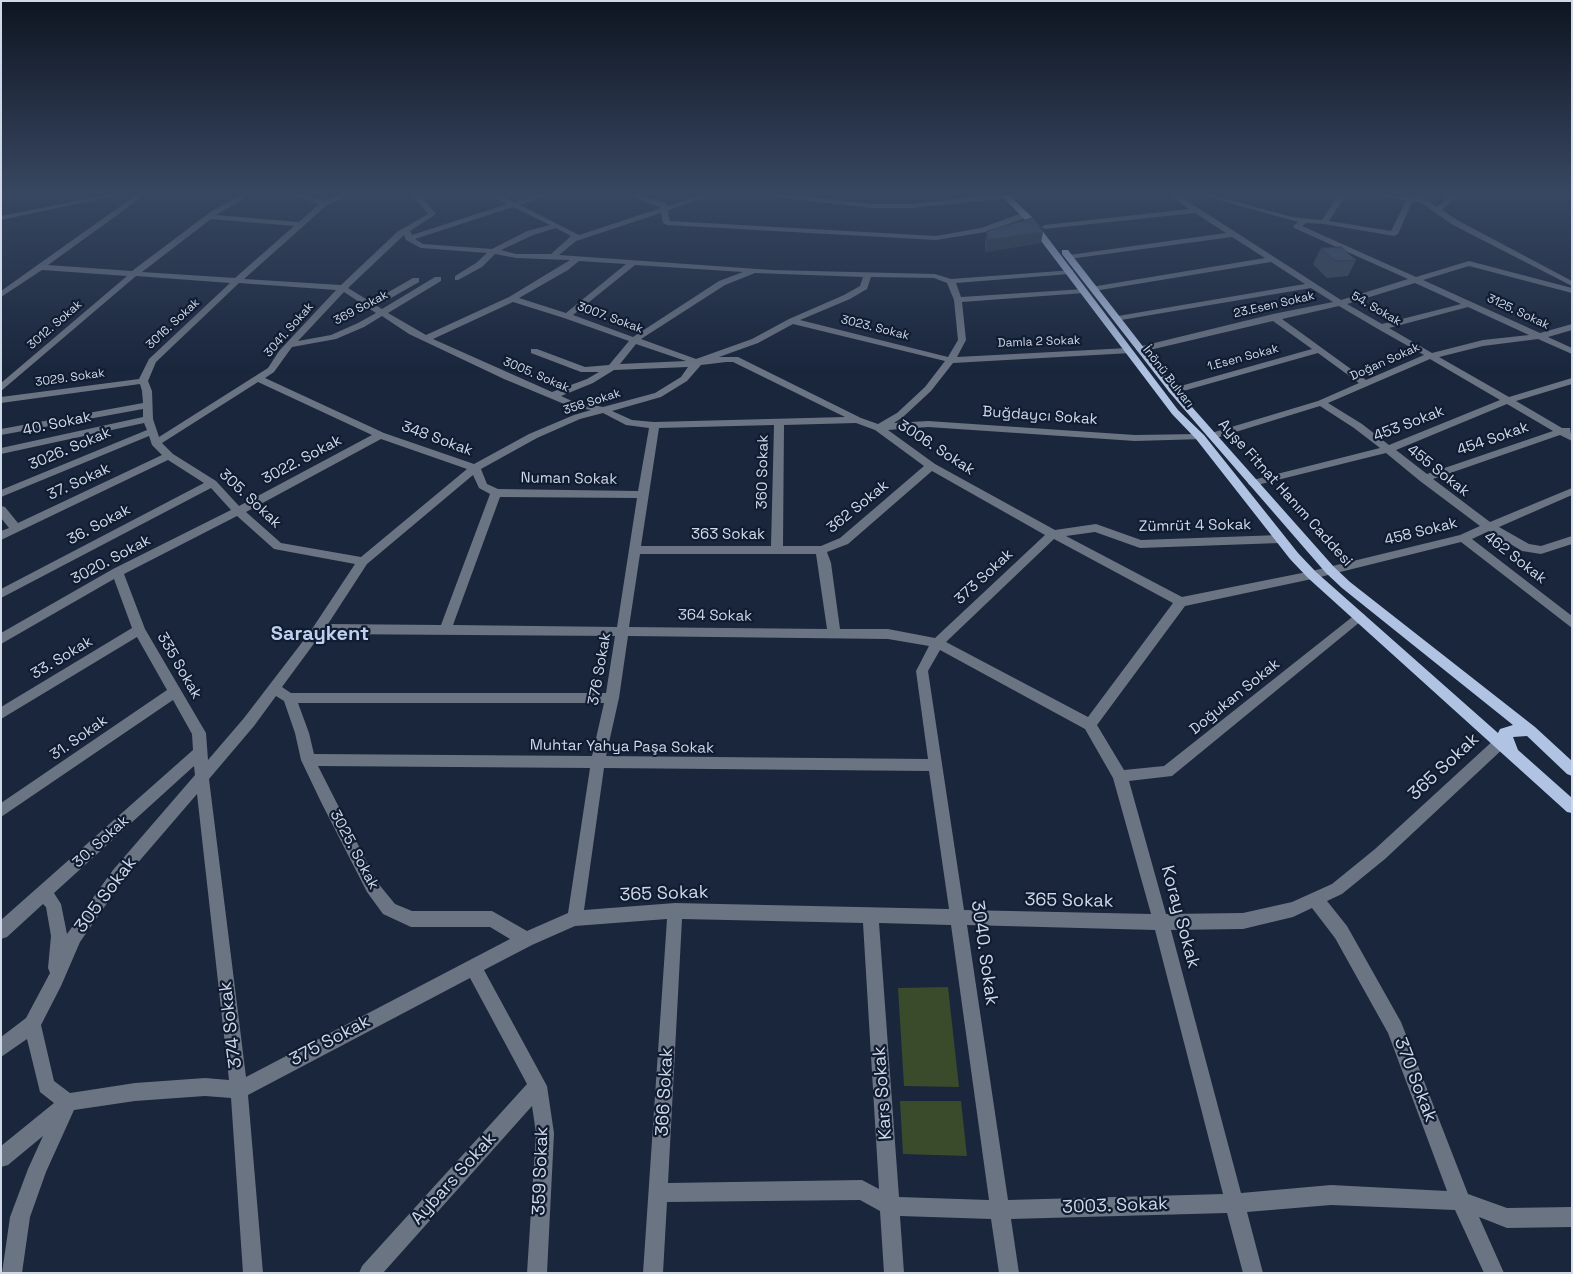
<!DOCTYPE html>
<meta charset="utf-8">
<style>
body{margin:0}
#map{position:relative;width:1573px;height:1274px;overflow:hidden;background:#19263c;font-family:"Space Grotesk",sans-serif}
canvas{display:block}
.frame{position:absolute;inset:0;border:2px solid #d0d9e8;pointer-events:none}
</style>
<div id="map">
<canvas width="1573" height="1274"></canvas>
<div class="frame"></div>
</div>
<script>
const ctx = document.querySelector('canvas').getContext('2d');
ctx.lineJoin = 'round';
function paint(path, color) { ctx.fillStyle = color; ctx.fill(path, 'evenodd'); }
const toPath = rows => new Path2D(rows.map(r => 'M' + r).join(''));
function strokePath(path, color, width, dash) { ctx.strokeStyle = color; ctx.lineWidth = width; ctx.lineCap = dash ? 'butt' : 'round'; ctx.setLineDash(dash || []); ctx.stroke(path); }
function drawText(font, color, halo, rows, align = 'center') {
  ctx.font = font + ' "Space Grotesk",sans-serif'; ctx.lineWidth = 4.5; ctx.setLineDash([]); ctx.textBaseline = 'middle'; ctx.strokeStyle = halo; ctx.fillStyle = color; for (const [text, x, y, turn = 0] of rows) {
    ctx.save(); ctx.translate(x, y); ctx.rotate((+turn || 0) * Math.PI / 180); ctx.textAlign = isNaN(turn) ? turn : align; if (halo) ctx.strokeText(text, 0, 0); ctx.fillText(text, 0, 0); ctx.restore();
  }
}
paint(toPath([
 [948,987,959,1087,904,1086,898,988],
 [900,1101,961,1101,967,1156,903,1154]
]), '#394b2b');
paint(toPath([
 [105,195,119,195,1,220,1,216,105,195],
 [136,195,145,195,48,265,132,271,213,210,242,195,251,195,216,215,299,222,319,204,293,195,304,195,324,201,339,195,350,195,327,205,244,279,341,285,397,232,428,214,412,195,420,195,436,214,410,231,412,235,507,204,490,195,500,195,514,202,537,195,548,195,520,205,579,235,661,208,627,195,638,195,664,202,668,206,701,195,712,195,669,210,668,215,670,221,936,236,981,228,1022,213,1028,213,1028,217,986,232,936,240,667,225,663,223,661,213,576,241,559,255,772,270,935,274,951,279,1073,270,1073,274,1070,274,956,283,961,297,1084,289,1088,291,1084,293,962,302,966,340,957,357,1128,348,1131,349,1131,353,953,363,931,391,903,417,894,423,928,421,1135,435,1200,434,1205,437,1204,439,1135,441,928,427,888,430,935,464,1055,530,1096,524,1141,540,1280,535,1286,539,1280,543,1140,548,1095,532,1066,536,1182,597,1312,571,1460,535,1480,526,1420,481,1386,453,1253,486,1249,485,1248,483,1249,481,1380,448,1354,428,1320,406,1216,438,1212,439,1207,436,1208,434,1318,401,1359,383,1318,353,1176,393,1170,393,1168,391,1170,389,1312,349,1273,321,1141,352,1136,349,1138,347,1273,314,1333,302,1311,288,1115,321,1114,319,1118,316,1305,284,1271,262,1094,291,1091,291,1091,287,1265,258,1232,237,1069,259,1065,257,1069,255,1226,233,1195,213,1045,229,1041,227,1045,225,1189,209,1169,195,1178,195,1341,300,1408,279,1294,228,1293,226,1298,222,1200,195,1212,195,1292,217,1322,220,1338,195,1346,195,1329,221,1391,231,1406,201,1378,195,1394,195,1415,199,1411,195,1420,195,1437,207,1450,195,1458,195,1442,210,1459,221,1572,281,1572,286,1453,225,1420,202,1412,202,1398,234,1394,236,1324,224,1306,223,1302,226,1416,277,1469,261,1572,288,1572,293,1469,266,1423,280,1540,333,1572,324,1572,330,1548,337,1572,348,1572,354,1538,339,1483,346,1439,357,1509,397,1572,378,1572,384,1516,401,1562,428,1570,428,1572,441,1560,435,1433,479,1490,522,1572,488,1572,495,1499,527,1529,544,1541,546,1572,536,1572,544,1541,554,1522,551,1489,531,1472,539,1572,616,1572,628,1461,542,1312,579,1185,606,1097,725,1124,770,1164,766,1356,614,1364,614,1366,617,1172,776,1129,781,1166,914,1243,913,1292,902,1332,884,1375,849,1496,738,1501,736,1506,738,1508,742,1506,746,1385,859,1342,894,1327,901,1347,926,1401,1022,1468,1194,1507,1208,1572,1207,1572,1227,1507,1228,1479,1217,1504,1273,1484,1273,1455,1210,1331,1205,1247,1212,1263,1273,1243,1273,1227,1213,1011,1219,1019,1273,999,1273,991,1219,900,1216,904,1273,884,1273,880,1211,860,1200,667,1202,663,1273,643,1273,667,919,575,926,532,945,484,970,547,1086,554,1133,547,1273,527,1273,536,1133,532,1106,383,1273,359,1273,362,1266,527,1084,470,978,248,1095,263,1273,243,1273,231,1098,205,1096,135,1101,74,1110,46,1172,30,1217,22,1273,2,1273,10,1217,28,1169,43,1136,8,1165,1,1167,1,1146,54,1103,40,1092,27,1039,1,1057,1,1037,26,1018,50,973,48,968,51,936,46,907,43,904,7,937,1,939,1,920,193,750,192,734,173,700,1,817,1,803,167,690,137,637,1,719,1,707,132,628,114,579,1,644,1,633,113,569,231,510,211,488,1,598,1,589,204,483,168,460,1,540,1,531,9,528,1,518,1,506,5,507,18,523,162,455,152,445,149,436,1,497,1,490,147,430,144,423,1,454,1,448,143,417,143,409,1,435,1,429,143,403,142,391,140,384,1,403,1,397,139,379,149,359,230,283,136,276,1,391,1,383,127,276,42,270,1,297,1,291,136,195],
 [513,207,550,225,527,231,492,249,423,244,415,239,513,207],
 [211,219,294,226,235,278,142,272,211,219],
 [556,228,571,236,551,254,516,254,501,250,533,235,556,228],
 [404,235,406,240,421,248,487,253,476,263,455,276,455,280,458,280,482,267,495,254,516,258,570,260,509,297,426,335,388,313,441,281,441,277,435,277,382,309,377,306,419,282,419,278,413,278,371,302,348,288,404,235],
 [579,261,626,264,566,313,519,298,568,270,579,261],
 [635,265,743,272,719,281,633,337,573,315,635,265],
 [755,273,863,277,860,286,844,295,789,319,752,339,696,359,641,339,725,285,755,273],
 [871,277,934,278,947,283,954,300,958,340,948,357,800,320,850,299,867,289,871,277],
 [239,283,336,290,279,351,268,368,159,437,153,419,152,391,148,381,156,362,239,283],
 [1415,283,1461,304,1382,324,1347,304,1415,283],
 [344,292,376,313,358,323,331,335,298,341,344,292],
 [513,302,564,318,629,341,609,365,585,367,537,349,531,349,531,353,581,372,599,372,587,379,552,392,433,339,513,302],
 [1339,306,1378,329,1424,355,1366,380,1282,319,1339,306],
 [1468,307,1529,335,1483,340,1432,353,1389,328,1468,307],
 [382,316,409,334,504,379,569,406,591,410,574,415,529,434,474,464,384,433,265,378,274,372,292,347,336,339,364,327,382,316],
 [793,324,945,361,925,387,897,413,878,424,861,418,738,357,719,357,758,343,793,324],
 [636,344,686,361,620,364,636,344],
 [1430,359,1500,400,1389,445,1362,424,1328,403,1430,359],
 [726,362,733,362,845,417,654,422,632,420,612,411,661,397,687,381,701,365,726,362],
 [688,367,681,377,655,393,603,407,574,402,561,396,593,383,614,370,688,367],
 [258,382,372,435,239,506,216,481,173,454,162,443,258,382],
 [1507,404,1553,431,1427,474,1396,450,1507,404],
 [603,413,626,425,649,428,638,491,498,489,487,484,481,469,537,438,580,419,603,413],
 [856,423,875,430,924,466,840,538,821,546,783,546,784,425,856,423],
 [774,425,771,546,641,546,659,428,774,425],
 [381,439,467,469,361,557,281,543,246,512,381,439],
 [932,471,1045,535,935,638,888,629,840,629,831,563,827,552,848,544,932,471],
 [473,475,479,488,490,494,441,625,328,624,367,564,473,475],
 [500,497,637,498,617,627,453,625,500,497],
 [237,516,274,549,355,564,310,632,244,718,208,760,206,733,145,629,124,574,237,516],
 [1054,539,1173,603,1088,717,946,642,1054,539],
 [640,554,816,554,827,629,629,627,640,554],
 [321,634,615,636,606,693,291,693,282,687,321,634],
 [628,636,888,639,929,646,916,671,928,759,606,756,619,698,628,636],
 [940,650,1085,729,1113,778,1151,914,964,910,928,671,940,650],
 [276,696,284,701,295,733,301,760,321,802,367,892,383,914,411,927,490,927,510,939,246,1077,209,779,254,726,276,696],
 [298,703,604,703,592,756,314,754,309,733,298,703],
 [194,766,195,775,113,870,67,934,61,904,54,893,194,766],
 [318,766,590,768,568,913,527,931,492,911,412,911,395,904,377,882,318,766],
 [604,768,929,771,949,909,675,903,584,910,604,768],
 [197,794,229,1080,205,1078,135,1083,70,1093,54,1081,41,1025,61,986,80,942,123,880,197,794],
 [1312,908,1335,938,1388,1033,1447,1191,1331,1185,1241,1193,1171,930,1243,929,1293,917,1312,908],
 [682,919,863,923,879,1189,862,1180,668,1183,682,919],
 [879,923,951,925,989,1200,899,1197,879,923],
 [967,925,1155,930,1223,1194,1008,1200,967,925],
 [769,195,792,195,872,204,912,204,987,195,1022,195,1018,197,912,208,872,208,773,197,769,195]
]), '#6b7483');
paint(toPath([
 [1001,195,1009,195,1032,217,1178,410,1204,435,1298,553,1316,572,1498,733,1500,729,1513,725,1342,588,1326,573,1170,393,1062,254,1062,250,1068,250,1176,389,1334,567,1350,582,1535,727,1572,761,1572,776,1567,774,1527,736,1513,737,1518,750,1572,798,1572,813,1567,812,1308,578,1290,559,1196,439,1172,414,1026,221,1001,195]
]), '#b0c3e3');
paint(toPath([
 [987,231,1041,243,985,252,985,243],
 [1321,248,1356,260,1348,276,1327,278,1313,264]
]), '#3b485e');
paint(toPath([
 [1043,232,1041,243,985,252,987,240]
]), '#303b4c');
const building = toPath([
 [1032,218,1043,232,987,240,987,231,1032,218],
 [1341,247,1356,260,1335,261,1321,248,1341,247]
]);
paint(building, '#45546d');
strokePath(building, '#303b4c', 1);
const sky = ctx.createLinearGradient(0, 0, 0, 373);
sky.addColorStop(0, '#0e1521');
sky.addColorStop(0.52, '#384761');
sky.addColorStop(1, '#38476100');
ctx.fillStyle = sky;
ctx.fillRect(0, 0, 1573, 373);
drawText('12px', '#d0d9e8', '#101c32', [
 ["23.Esen Sokak",1274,305,-13],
 ["369 Sokak",361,308,-28],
 ["54. Sokak",1376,309,30],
 ["3125. Sokak",1518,312,25],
 ["3007. Sokak",610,318,20],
 ["3016. Sokak",173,324,-43],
 ["3012. Sokak",55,325,-41],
 ["3023. Sokak",875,328,14],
 ["3041. Sokak",289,330,-49],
 ["Damla 2 Sokak",1039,342,-2],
 ["1.Esen Sokak",1243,358,-15],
 ["Doğan Sokak",1385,362,-24],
 ["3005. Sokak",536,375,23],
 ["İnönü Bulvarı",1168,377,52],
 ["3029. Sokak",70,378,-8],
 ["358 Sokak",592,402,-18]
]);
drawText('15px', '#d0d9e8', '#101c32', [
 ["Buğdaycı Sokak",1040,416,4],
 ["40. Sokak",57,424,-12],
 ["453 Sokak",1409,424,-21],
 ["348 Sokak",437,439,20],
 ["454 Sokak",1493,439,-19],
 ["3006. Sokak",936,448,33],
 ["3026. Sokak",70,449,-23],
 ["3022. Sokak",302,460,-28],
 ["455 Sokak",1438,471,38],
 ["360 Sokak",763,472,-89],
 ["Numan Sokak",569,479,1],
 ["37. Sokak",79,482,-25],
 ["Ayşe Fitnat Hanım Caddesi",1285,493,48],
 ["305. Sokak",250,499,43],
 ["362 Sokak",858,507,-39],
 ["36. Sokak",99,525,-28],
 ["Zümrüt 4 Sokak",1195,526,-1],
 ["458 Sokak",1421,532,-14],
 ["363 Sokak",728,535],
 ["462 Sokak",1515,558,38],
 ["3020. Sokak",111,560,-28],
 ["373 Sokak",984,577,-43],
 ["364 Sokak",715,616,1],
 ["33. Sokak",62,658,-31],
 ["335 Sokak",179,666,60],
 ["376 Sokak",600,669,-80],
 ["Doğukan Sokak",1235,697,-39],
 ["31. Sokak",79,738,-35],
 ["Muhtar Yahya Paşa Sokak",622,747,1],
 ["30. Sokak",101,842,-42],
 ["3025. Sokak",354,850,62]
]);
drawText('18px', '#d0d9e8', '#101c32', [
 ["365 Sokak",1444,767,-43],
 ["365 Sokak",664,894,-2],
 ["305 Sokak",106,895,-53],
 ["365 Sokak",1069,901,1],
 ["Koray Sokak",1180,917,75],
 ["3040. Sokak",984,953,82],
 ["374 Sokak",231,1025,-97],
 ["375 Sokak",330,1041,-28],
 ["370 Sokak",1415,1080,69],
 ["366 Sokak",665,1092,-87],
 ["Kars Sokak",883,1093,-94],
 ["359 Sokak",541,1171,-88],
 ["Aybars Sokak",454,1179,-48],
 ["3003. Sokak",1115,1206,-2]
]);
drawText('bold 20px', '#bed0ed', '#101c32', [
 ["Saraykent",320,635]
]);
</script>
